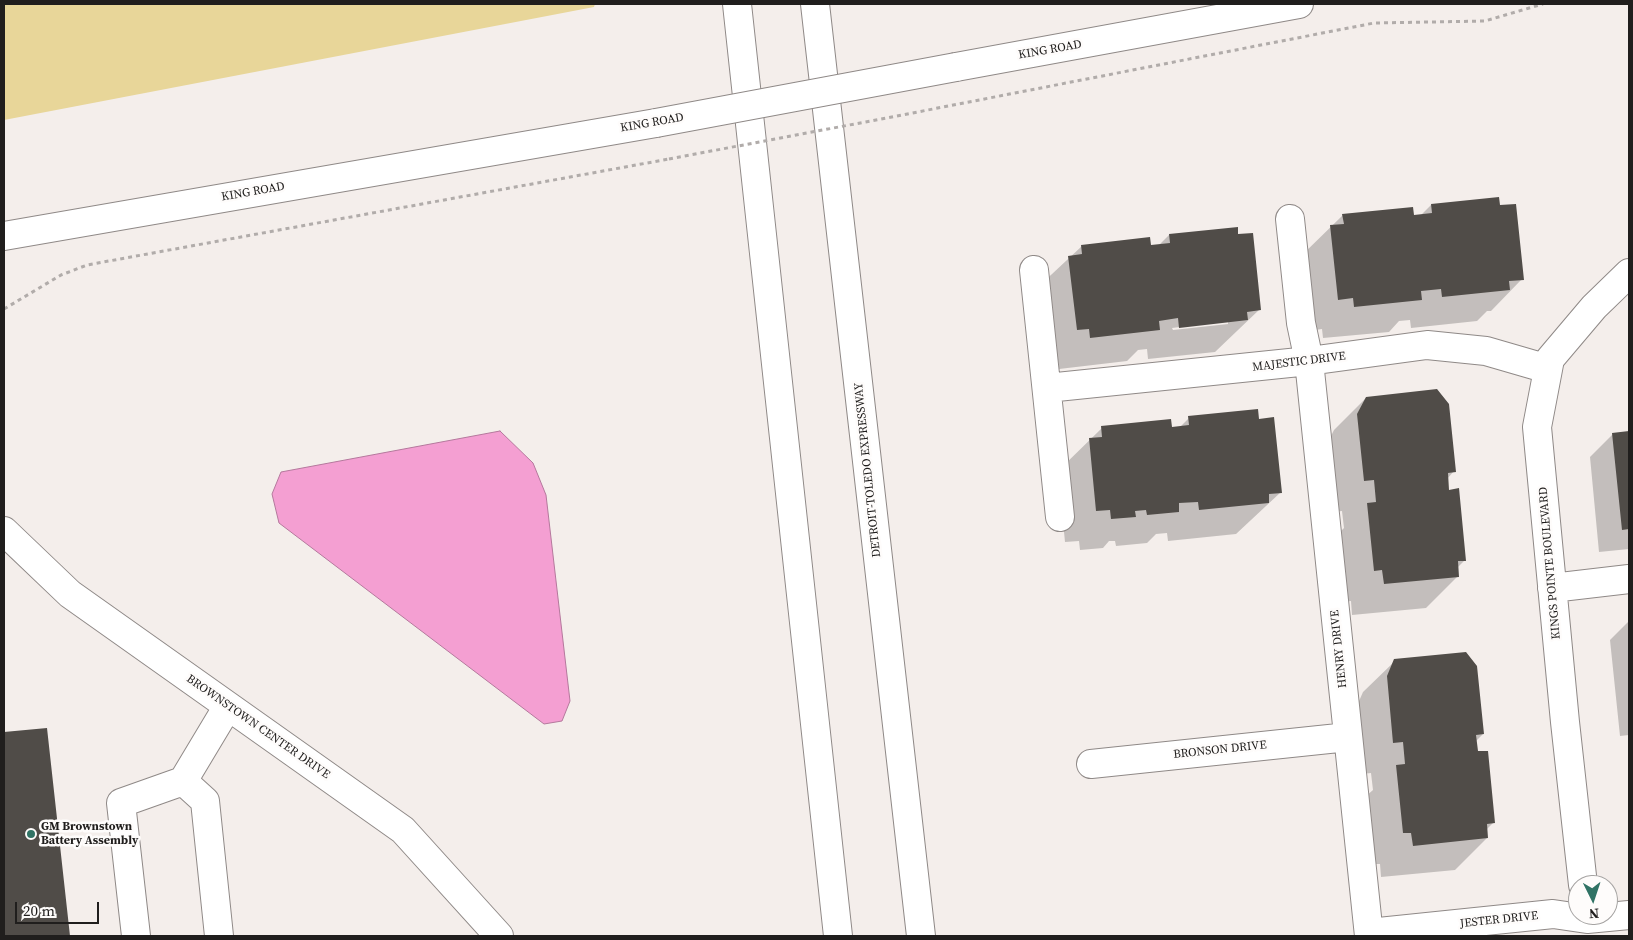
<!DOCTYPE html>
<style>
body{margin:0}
#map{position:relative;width:1633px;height:940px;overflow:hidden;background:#f4eeeb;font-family:"Source Serif 4",serif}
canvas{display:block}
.frame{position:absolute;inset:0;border:5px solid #201e1d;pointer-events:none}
.north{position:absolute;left:1568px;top:875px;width:50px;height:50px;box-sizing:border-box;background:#fefcfb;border:1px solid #a5a3a2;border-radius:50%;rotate:176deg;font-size:14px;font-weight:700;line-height:20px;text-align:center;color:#201e1d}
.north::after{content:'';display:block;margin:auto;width:18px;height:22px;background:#307365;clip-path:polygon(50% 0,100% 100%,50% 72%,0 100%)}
.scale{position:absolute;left:15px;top:902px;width:84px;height:22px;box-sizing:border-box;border:2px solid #201e1d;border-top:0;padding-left:6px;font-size:15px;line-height:18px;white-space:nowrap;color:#201e1d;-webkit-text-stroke:4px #fefcfb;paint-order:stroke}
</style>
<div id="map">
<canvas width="1633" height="940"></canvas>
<div class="frame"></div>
<div class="north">N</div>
<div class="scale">20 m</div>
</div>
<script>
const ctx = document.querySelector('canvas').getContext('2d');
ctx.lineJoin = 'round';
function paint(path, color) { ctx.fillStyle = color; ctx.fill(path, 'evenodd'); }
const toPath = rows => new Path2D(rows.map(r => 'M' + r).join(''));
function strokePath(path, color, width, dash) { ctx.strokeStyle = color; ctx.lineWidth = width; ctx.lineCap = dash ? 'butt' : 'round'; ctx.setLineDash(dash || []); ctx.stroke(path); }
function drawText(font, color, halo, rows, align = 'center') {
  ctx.font = font + ' "Source Serif 4",serif'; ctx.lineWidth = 5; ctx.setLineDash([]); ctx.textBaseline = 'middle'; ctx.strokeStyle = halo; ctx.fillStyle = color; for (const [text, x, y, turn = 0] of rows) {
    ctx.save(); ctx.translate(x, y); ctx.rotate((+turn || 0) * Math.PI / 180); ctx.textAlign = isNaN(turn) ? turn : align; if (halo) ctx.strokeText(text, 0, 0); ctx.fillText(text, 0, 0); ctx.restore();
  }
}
paint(toPath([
 [4,4,595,4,594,7,4,120]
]), '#e8d699');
const water = toPath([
 [500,431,533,463,546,495,570,701,562,721,544,724,279,523,272,494,281,472,500,431]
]);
paint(water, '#f49fd2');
strokePath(water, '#b4789c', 1);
paint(toPath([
 [1431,205,1499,207,1522,279,1491,311,1487,311,1477,321,1411,328,1410,320,1399,321,1389,332,1323,338,1322,329,1307,331,1299,258,1343,215,1413,217,1420,216],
 [1169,235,1237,236,1260,309,1215,352,1148,359,1147,349,1138,350,1127,361,1059,369,1058,360,1045,361,1037,288,1082,246,1159,245],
 [1228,321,1228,324,1173,330,1172,328],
 [1366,398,1454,471,1447,479,1448,491,1465,560,1457,568,1458,576,1426,608,1352,615,1351,601,1343,602,1336,536,1344,528,1342,511,1333,512,1326,446,1334,430],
 [1189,418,1258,420,1281,492,1236,534,1168,541,1167,533,1156,534,1147,543,1116,546,1115,541,1109,541,1103,548,1080,550,1079,541,1065,542,1058,471,1102,428,1179,428],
 [1629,432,1629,549,1599,552,1590,457,1613,434],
 [1629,621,1629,735,1620,736,1610,640],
 [1395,661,1483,734,1476,741,1477,753,1494,822,1486,830,1487,838,1455,870,1381,877,1380,864,1372,864,1365,797,1373,790,1371,773,1362,774,1356,708,1363,692],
 [46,729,69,936,4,936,4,733]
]), '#0003');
paint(toPath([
 [1499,197,1500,205,1516,204,1524,280,1509,281,1510,290,1442,297,1441,289,1421,291,1422,300,1354,307,1353,298,1338,300,1330,225,1344,224,1342,214,1413,207,1414,215,1432,213,1431,204],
 [1238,227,1238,234,1253,233,1261,310,1247,312,1248,320,1179,328,1178,318,1159,321,1160,330,1090,338,1089,329,1077,330,1068,256,1082,254,1081,245,1150,237,1151,245,1170,243,1169,234],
 [1437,389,1449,404,1456,472,1448,473,1449,490,1459,488,1466,561,1458,561,1459,577,1384,584,1382,570,1374,571,1367,503,1376,502,1374,480,1364,481,1357,414,1366,397],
 [1258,409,1259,419,1274,417,1282,493,1269,494,1269,503,1199,510,1198,502,1179,503,1179,512,1147,515,1146,510,1135,511,1136,517,1111,519,1110,510,1096,511,1089,438,1102,437,1101,426,1171,419,1172,427,1189,425,1188,416],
 [1629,431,1629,529,1622,530,1612,433],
 [1466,652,1477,666,1484,734,1476,735,1478,751,1488,751,1495,823,1487,824,1488,838,1413,846,1411,833,1403,833,1396,765,1405,764,1403,742,1393,743,1387,676,1394,659],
 [47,728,70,936,4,936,4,732]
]), '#504c48');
const minor = toPath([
 [1290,219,1301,323,1309,361,1369,936],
 [1034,270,1060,517],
 [1047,388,1309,361,1427,345,1486,351,1548,369],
 [4,531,70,594,403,830,499,936],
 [1552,588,1629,579],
 [1091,764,1348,737],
 [183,781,205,801,219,936],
 [1583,885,1565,722,1537,427,1550,359,1594,307,1629,273],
 [1369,933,1553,914,1587,919,1629,915],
 [136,936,121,803,183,781,228,706]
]);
const major = toPath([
 [956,67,1299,4],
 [4,236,656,123]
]);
const highway = toPath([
 [737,4,838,936],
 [815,4,921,936]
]);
strokePath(minor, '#8f8987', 30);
strokePath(major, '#8f8987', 30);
strokePath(highway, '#8f8987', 30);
strokePath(toPath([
 [897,116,1374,23,1485,21,1543,4],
 [4,309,61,275,87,265,669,159]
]), '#b1acaa', 3, [4, 4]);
strokePath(minor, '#fff', 28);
strokePath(major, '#fff', 28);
strokePath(highway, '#fff', 28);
const majorBridge = toPath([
 [656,123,956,67]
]);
strokePath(majorBridge, '#8f8987', 30, []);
strokePath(toPath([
 [669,159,897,116]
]), '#b1acaa', 3, [4, 4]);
strokePath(majorBridge, '#fff', 28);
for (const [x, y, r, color] of [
 [31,834,5,"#307365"]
]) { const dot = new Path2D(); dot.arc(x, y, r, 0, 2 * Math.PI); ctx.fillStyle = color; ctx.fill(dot); strokePath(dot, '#fefcfb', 2); }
drawText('12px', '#201e1d', '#fefcfb', [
 ["KING ROAD",1050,50,-10],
 ["KING ROAD",652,123,-10],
 ["KING ROAD",253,192,-10],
 ["MAJESTIC DRIVE",1299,362,-7],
 ["DETROIT-TOLEDO EXPRESSWAY",868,470,-96],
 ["KINGS POINTE BOULEVARD",1550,563,-95],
 ["HENRY DRIVE",1339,649,-96],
 ["BROWNSTOWN CENTER DRIVE",258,727,35],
 ["BRONSON DRIVE",1220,750,-6],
 ["JESTER DRIVE",1499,920,-6]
]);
drawText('bold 12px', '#201e1d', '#fefcfb', [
 ["GM Brownstown",41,827],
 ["Battery Assembly",41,841]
], 'left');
</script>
